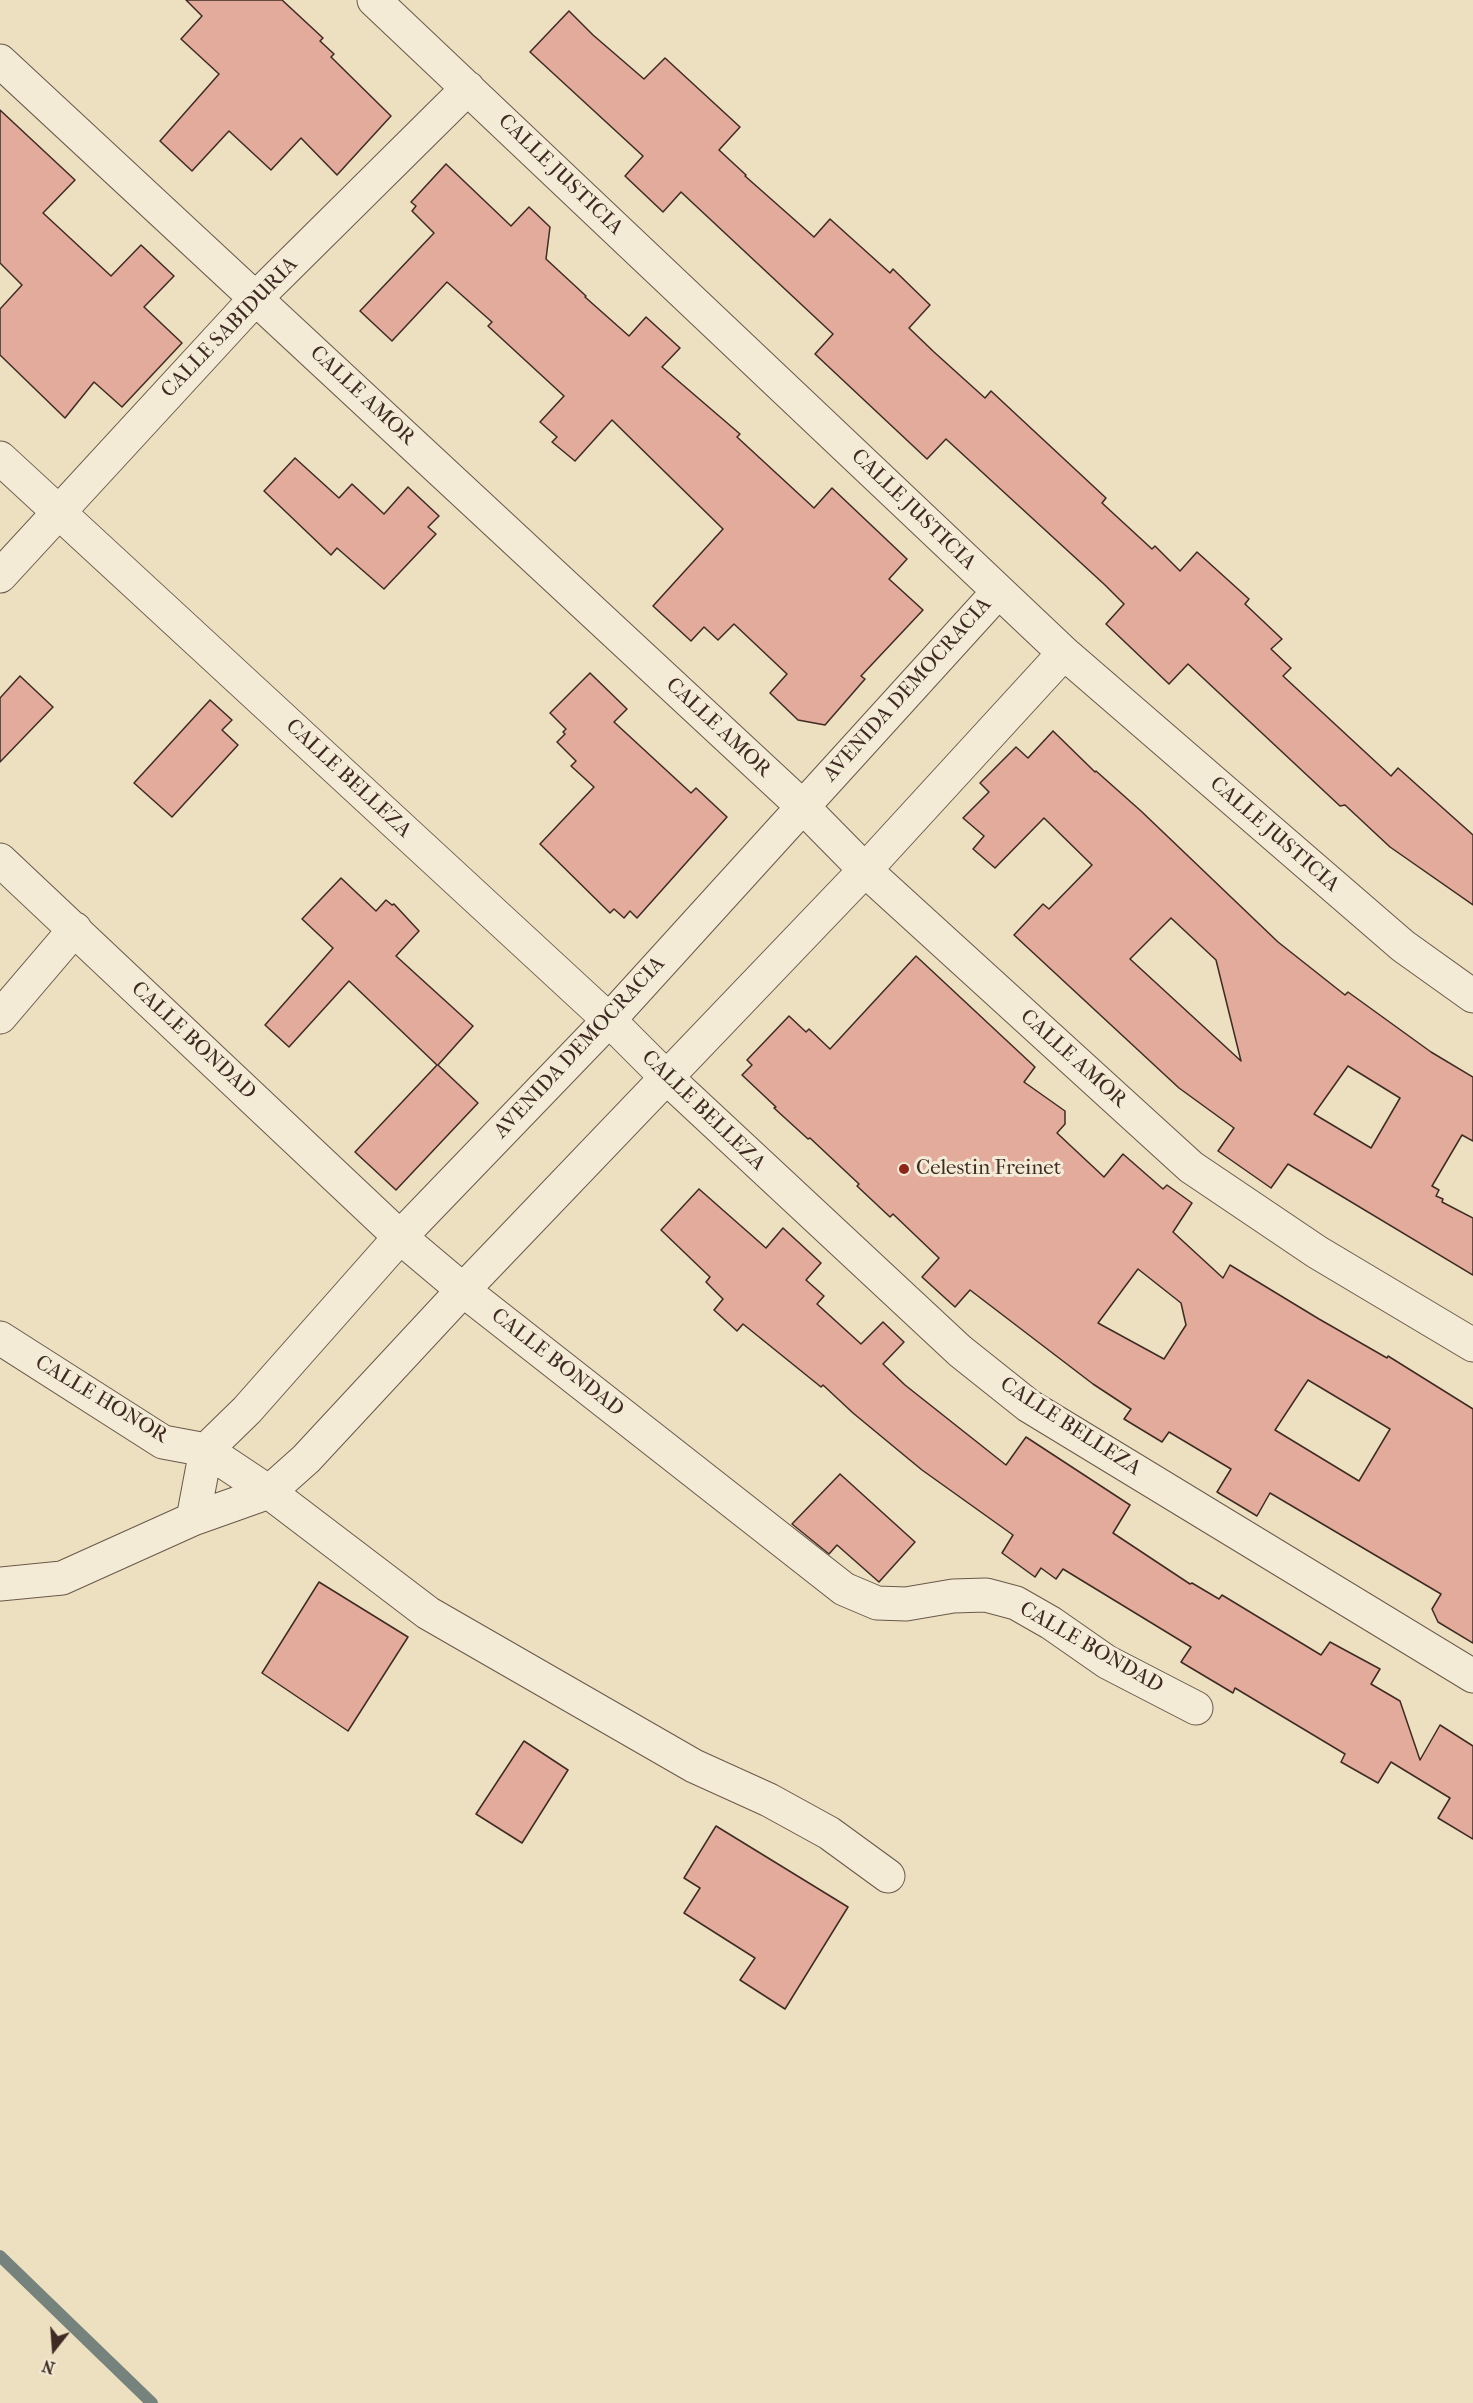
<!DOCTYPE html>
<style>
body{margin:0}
#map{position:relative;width:1473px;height:2403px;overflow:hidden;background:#ece0c0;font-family:"IM FELL French Canon",serif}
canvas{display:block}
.north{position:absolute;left:24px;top:2319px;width:60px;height:60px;-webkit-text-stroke:4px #f3ebd6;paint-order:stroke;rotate:197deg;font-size:16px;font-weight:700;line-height:24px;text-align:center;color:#3f2b23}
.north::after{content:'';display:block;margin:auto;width:21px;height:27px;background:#3f2b23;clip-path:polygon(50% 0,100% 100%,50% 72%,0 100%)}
</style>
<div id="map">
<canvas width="1473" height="2403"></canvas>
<div class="north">N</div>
</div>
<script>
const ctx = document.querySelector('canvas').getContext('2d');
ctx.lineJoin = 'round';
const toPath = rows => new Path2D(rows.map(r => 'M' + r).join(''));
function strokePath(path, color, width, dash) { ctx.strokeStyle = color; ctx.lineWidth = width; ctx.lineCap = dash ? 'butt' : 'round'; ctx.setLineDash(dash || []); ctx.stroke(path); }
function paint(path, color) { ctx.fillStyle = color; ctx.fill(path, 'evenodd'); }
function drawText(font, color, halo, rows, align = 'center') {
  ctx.font = font + ' "IM FELL French Canon",serif'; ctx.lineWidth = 6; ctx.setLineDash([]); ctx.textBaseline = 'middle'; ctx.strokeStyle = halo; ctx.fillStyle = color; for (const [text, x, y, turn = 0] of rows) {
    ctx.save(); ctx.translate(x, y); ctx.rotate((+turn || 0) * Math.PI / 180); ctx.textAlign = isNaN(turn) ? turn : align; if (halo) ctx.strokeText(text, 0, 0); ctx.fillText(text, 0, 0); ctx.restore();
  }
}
strokePath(toPath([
 [0,2256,152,2403]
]), '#76827c', 12);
const building = toPath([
 [186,0,282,0,323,38,320,41,334,54,331,57,391,116,337,175,301,138,271,170,229,131,192,171,160,141,219,74,181,39,202,16,186,0],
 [569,11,593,35,644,79,665,58,740,127,719,150,746,175,745,176,814,237,830,219,890,273,893,269,930,305,909,328,934,352,985,398,991,391,1106,498,1102,503,1152,549,1155,546,1180,571,1197,552,1249,599,1245,604,1282,639,1271,649,1291,668,1283,676,1391,776,1398,768,1473,835,1473,905,1390,847,1345,805,1340,806,1188,664,1169,684,1106,624,1124,604,1105,585,946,439,927,459,815,354,833,334,681,192,663,212,625,176,643,156,530,52,569,11],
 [0,110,75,180,43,213,111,276,141,245,174,276,144,307,182,343,122,407,94,382,65,418,0,355,0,309,22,285,0,263,0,110],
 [446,164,511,226,529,207,550,227,546,259,586,296,585,297,629,336,646,317,680,348,662,367,740,434,737,437,814,508,832,488,907,559,889,579,923,610,861,676,865,679,825,725,798,720,770,693,787,674,734,624,718,640,704,627,691,641,653,606,723,529,612,420,575,461,552,442,557,437,540,422,564,396,488,326,492,322,447,282,392,341,360,311,434,233,412,211,416,206,411,202,446,164],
 [295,458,339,498,352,484,384,514,408,487,439,516,428,527,436,534,384,589,337,548,331,555,264,491,295,458],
 [590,673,627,709,614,722,691,793,696,788,727,817,637,918,630,911,624,918,614,909,610,913,540,844,594,787,571,766,576,761,557,742,565,734,563,732,566,729,550,713,590,673],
 [20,676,53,707,0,762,0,698,20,676],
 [210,700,232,720,222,730,238,745,172,817,134,783,210,700],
 [1053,731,1095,772,1096,771,1141,811,1278,942,1345,995,1348,992,1431,1052,1473,1077,1473,1141,1462,1135,1432,1186,1439,1190,1436,1196,1443,1199,1442,1202,1473,1218,1473,1275,1288,1164,1271,1188,1218,1151,1234,1128,1179,1088,1014,935,1043,904,1049,909,1092,865,1044,818,995,868,973,849,984,836,963,818,989,792,980,783,1016,747,1028,758,1053,731],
 [1171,918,1216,960,1241,1061,1130,959,1171,918],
 [1348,1066,1400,1098,1371,1148,1314,1114,1348,1066],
 [341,878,376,911,386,900,392,905,394,904,419,931,396,956,473,1026,438,1065,478,1103,396,1190,355,1152,437,1065,349,981,289,1047,265,1025,333,948,302,919,341,878],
 [916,956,1035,1067,1024,1082,1065,1111,1065,1124,1057,1133,1104,1177,1123,1154,1163,1189,1167,1185,1192,1203,1173,1232,1223,1278,1230,1265,1319,1319,1387,1358,1388,1356,1473,1409,1473,1643,1438,1622,1432,1609,1441,1594,1270,1493,1257,1516,1217,1492,1231,1469,1169,1432,1162,1442,1124,1419,1131,1409,1093,1384,970,1290,955,1307,922,1277,939,1258,893,1214,890,1217,857,1186,859,1184,810,1138,808,1139,774,1108,776,1107,742,1075,752,1065,747,1060,789,1016,806,1032,809,1029,830,1049,916,956],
 [1138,1269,1181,1303,1186,1325,1164,1359,1098,1323,1138,1269],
 [1308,1380,1390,1429,1359,1481,1275,1430,1308,1380],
 [699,1189,766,1248,783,1228,821,1263,806,1280,824,1296,817,1304,861,1344,883,1322,904,1342,883,1364,905,1385,1006,1465,1026,1437,1130,1505,1113,1533,1190,1584,1192,1583,1219,1599,1222,1595,1321,1655,1330,1642,1380,1669,1371,1684,1400,1701,1420,1760,1440,1725,1473,1746,1473,1839,1438,1818,1450,1798,1391,1762,1378,1783,1341,1762,1345,1754,1235,1688,1233,1693,1181,1662,1191,1647,1063,1569,1056,1579,1041,1568,1035,1577,1002,1553,1013,1535,922,1470,853,1413,823,1385,821,1387,743,1324,737,1331,714,1310,723,1299,706,1282,710,1277,661,1230,699,1189],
 [840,1474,915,1542,879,1582,837,1545,829,1554,792,1524,840,1474],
 [319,1582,408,1637,348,1731,262,1673,319,1582],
 [524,1741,568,1770,522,1843,476,1814,524,1741],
 [716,1826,848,1907,785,2009,740,1980,755,1958,684,1913,700,1888,684,1878,716,1826]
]);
paint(building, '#e2ab9b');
strokePath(building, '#3f2b23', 1.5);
const minor = toPath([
 [374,0,1064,653,1403,946,1473,996],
 [0,61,802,806,865,870,1191,1167,1317,1252,1473,1345],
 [0,458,609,1020,667,1078,960,1351,1029,1406,1473,1676],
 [0,576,256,298,468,88],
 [0,860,400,1237,463,1290,844,1589,877,1603,906,1604,953,1596,986,1595,1016,1603,1051,1623,1107,1662,1196,1708],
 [0,1017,75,929],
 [0,1338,163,1442,206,1450,269,1492,428,1613,694,1766,769,1800,829,1833,888,1876],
 [193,1519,206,1450,247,1410,400,1237,609,1020,998,592],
 [0,1584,62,1578,193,1519,269,1492,306,1459,463,1290,865,870,1064,653]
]);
strokePath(minor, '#6a584a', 35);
strokePath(minor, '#f3ebd6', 33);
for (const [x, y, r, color] of [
 [904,1169,6,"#8f2418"]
]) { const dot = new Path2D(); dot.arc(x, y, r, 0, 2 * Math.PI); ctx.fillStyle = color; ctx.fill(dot); strokePath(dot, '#f3ebd6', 2); }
drawText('21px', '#3f2b23', '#f3ebd6', [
 ["CALLE JUSTICIA",560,175,44],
 ["CALLE SABIDURIA",230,328,-46],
 ["CALLE AMOR",362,396,43],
 ["CALLE JUSTICIA",913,510,44],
 ["AVENIDA DEMOCRACIA",908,690,-48],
 ["CALLE AMOR",718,728,43],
 ["CALLE BELLEZA",348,779,43],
 ["CALLE JUSTICIA",1274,835,41],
 ["CALLE BONDAD",193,1041,43],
 ["AVENIDA DEMOCRACIA",580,1048,-47],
 ["CALLE AMOR",1073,1059,42],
 ["CALLE BELLEZA",703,1111,44],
 ["CALLE BONDAD",557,1363,38],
 ["CALLE HONOR",101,1400,31],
 ["CALLE BELLEZA",1070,1427,33],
 ["CALLE BONDAD",1091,1648,30]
]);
drawText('21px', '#3f2b23', '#f3ebd6', [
 ["Celestin Freinet",916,1169]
], 'left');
</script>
